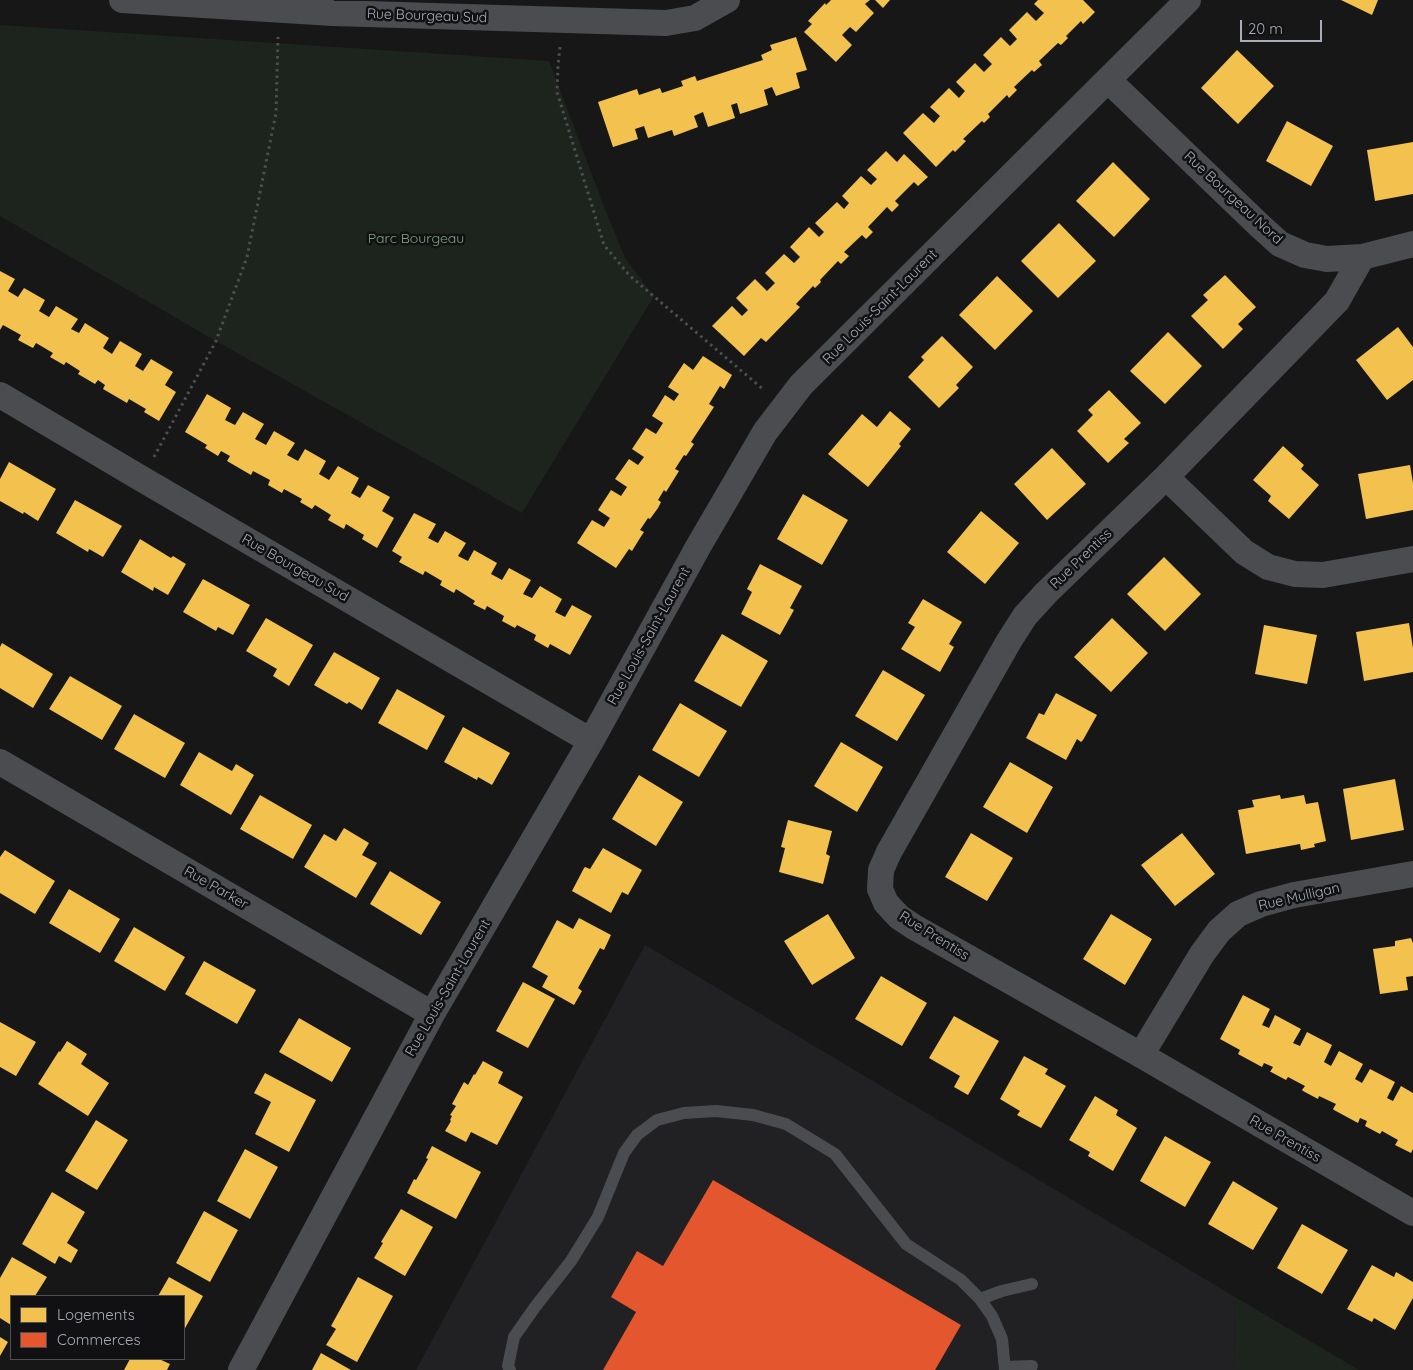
<!DOCTYPE html>
<style>
body{margin:0}
#map{position:relative;width:1413px;height:1370px;overflow:hidden;background:#171717;font-family:Quicksand,sans-serif}
canvas{display:block}
.legend{position:absolute;left:10px;top:1295px;width:175px;height:65px;box-sizing:border-box;background:#111113;border:1px solid #4d4f55;margin:0;padding:6px 9px;list-style:none;font-size:15px;color:#a8adb8}
.legend li{display:flex;align-items:center;gap:10px;height:25px}
.legend b{width:25px;border:1px solid #4d4f55}
.scale{position:absolute;left:1240px;top:20px;width:82px;height:22px;box-sizing:border-box;border:2px solid #a8adb8;border-top:0;padding-left:6px;font-size:15px;line-height:18px;white-space:nowrap;color:#a8adb8;-webkit-text-stroke:4px #111113;paint-order:stroke}
</style>
<div id="map">
<canvas width="1413" height="1370"></canvas>
<ul class="legend">
<li><b style="height:14px;background:#f2c14e"></b>Logements</li>
<li><b style="height:14px;background:#e4572e"></b>Commerces</li>
</ul>
<div class="scale">20 m</div>
</div>
<script>
const ctx = document.querySelector('canvas').getContext('2d');
ctx.lineJoin = 'round';
function paint(path, color) { ctx.fillStyle = color; ctx.fill(path, 'evenodd'); }
const toPath = rows => new Path2D(rows.map(r => 'M' + r).join(''));
function strokePath(path, color, width, dash) { ctx.strokeStyle = color; ctx.lineWidth = width; ctx.lineCap = dash ? 'butt' : 'round'; ctx.setLineDash(dash || []); ctx.stroke(path); }
function drawText(font, color, halo, rows, align = 'center') {
  ctx.font = font + ' Quicksand,sans-serif'; ctx.lineWidth = 5; ctx.setLineDash([]); ctx.textBaseline = 'middle'; ctx.strokeStyle = halo; ctx.fillStyle = color; for (const [text, x, y, turn = 0] of rows) {
    ctx.save(); ctx.translate(x, y); ctx.rotate((+turn || 0) * Math.PI / 180); ctx.textAlign = isNaN(turn) ? turn : align; if (halo) ctx.strokeText(text, 0, 0); ctx.fillText(text, 0, 0); ctx.restore();
  }
}
paint(toPath([
 [645,945,1235,1297,1234,1370,416,1370]
]), '#212123');
paint(toPath([
 [0,25,549,61,603,204,625,258,654,296,522,513,216,341,0,216],
 [1235,1297,1359,1370,1234,1370]
]), '#1d241e');
paint(toPath([
 [831,0,870,0,865,4,874,13,856,32,850,27,842,35,852,45,836,62,804,32,812,24,808,21,825,3,826,5],
 [875,0,890,0,883,8],
 [1038,0,1083,0,1095,12,1083,24,1081,21,1066,36,1068,38,1061,45,1058,43,1039,61,1042,65,1034,72,1032,70,1014,87,1017,90,1009,98,1007,95,988,114,990,117,984,123,982,121,963,139,966,141,955,152,953,150,936,167,903,133,923,113,934,123,940,116,930,107,949,88,959,98,965,91,956,82,975,63,984,72,992,64,983,55,1001,37,1010,46,1017,39,1009,30,1027,12,1036,21,1044,13,1034,4],
 [1341,0,1378,0,1372,15],
 [796,37,807,70,796,73,800,88,776,96,772,87,764,90,768,105,740,114,737,103,731,105,735,118,708,127,703,112,694,116,698,127,674,136,672,130,648,138,644,126,635,129,638,139,613,147,598,102,637,89,639,95,660,88,662,93,683,86,681,81,695,76,697,81,763,60,761,55,772,50,770,45],
 [1237,50,1274,86,1238,124,1201,88],
 [1287,121,1333,146,1311,186,1266,161],
 [1413,142,1413,194,1375,201,1367,150],
 [886,151,897,162,904,154,928,177,918,186,914,182,895,201,899,205,892,212,887,207,868,227,873,232,866,239,862,235,844,252,849,256,841,264,838,261,820,280,821,282,815,288,813,286,796,304,800,307,766,342,761,338,744,356,712,326,732,306,742,316,748,310,736,298,755,279,767,291,775,283,765,273,784,254,794,263,800,257,790,247,809,227,819,237,824,232,815,223,837,202,844,209,849,203,842,196,861,176,871,185,877,179,867,170],
 [1113,162,1150,199,1114,237,1076,201],
 [1059,223,1096,261,1058,298,1021,261],
 [0,271,15,279,8,291,18,297,24,288,45,300,39,311,49,317,56,306,78,319,71,329,79,333,85,323,109,338,103,348,112,354,120,341,142,354,135,366,143,371,151,359,173,372,165,385,176,392,159,421,144,412,146,409,129,399,127,403,103,389,105,385,98,380,95,384,78,374,80,371,66,362,64,365,50,357,53,353,36,343,33,348,31,347,18,340,21,335,3,325,0,330],
 [1225,275,1256,307,1238,324,1243,329,1223,349,1191,316,1208,300,1203,295],
 [997,276,1033,311,995,350,959,315],
 [1398,327,1413,347,1413,380,1387,400,1356,360],
 [1168,332,1202,366,1165,404,1130,371],
 [942,336,973,367,956,385,959,388,939,408,908,377,924,360,921,357],
 [703,356,732,375,724,389,720,386,709,404,714,407,691,442,694,444,686,456,684,455,675,469,679,471,666,492,664,490,658,500,661,502,658,508,650,519,648,518,640,530,644,532,640,538,632,551,629,549,616,568,577,543,592,520,604,527,610,518,598,510,611,490,621,496,627,487,615,479,629,459,638,465,644,457,632,449,646,428,656,434,663,423,652,416,665,395,674,401,679,394,668,387,684,363,693,370],
 [1109,390,1141,423,1124,439,1129,443,1108,463,1077,431,1093,415,1088,410],
 [207,394,231,408,225,420,235,425,243,412,264,424,255,439,266,445,274,431,295,443,287,455,298,461,305,449,326,461,319,474,329,480,338,466,359,478,351,493,360,498,368,485,390,497,382,511,394,518,377,548,362,539,364,535,346,524,344,529,328,520,331,515,315,505,312,509,300,502,302,499,284,489,282,493,268,485,270,480,253,471,251,475,227,461,230,456,221,451,218,456,205,448,207,445,185,432],
 [890,411,911,429,899,444,901,446,868,487,828,454,862,414,877,427],
 [1283,446,1304,465,1301,469,1319,485,1289,519,1268,501,1271,496,1253,480],
 [1052,448,1086,484,1047,520,1014,484],
 [9,462,56,489,38,521,24,512,23,514,0,501,0,479],
 [1410,465,1413,483,1413,510,1366,519,1358,474],
 [803,494,848,520,822,565,777,539],
 [75,500,122,526,103,557,89,549,88,552,56,533],
 [981,511,1019,543,985,584,947,552],
 [414,513,436,524,428,538,438,543,445,531,466,543,458,556,468,561,474,550,497,563,491,574,502,580,509,568,531,580,523,594,532,598,540,586,562,599,555,612,565,617,572,605,592,616,570,655,550,644,548,648,534,640,536,635,517,625,515,628,502,621,504,616,487,606,485,610,473,604,475,601,456,589,454,593,440,585,442,581,425,571,423,575,399,562,402,557,392,551],
 [140,539,171,558,173,556,186,564,168,595,154,587,153,591,121,572],
 [1164,557,1201,594,1165,631,1127,594],
 [760,564,802,586,790,608,794,610,780,635,741,614,752,592,747,589],
 [203,579,250,605,233,635,218,627,216,631,183,612],
 [923,599,962,622,949,644,954,647,940,672,901,649,915,627,908,623],
 [266,618,313,645,289,686,273,676,277,669,246,651],
 [1112,618,1148,653,1111,692,1074,657],
 [1409,623,1413,648,1413,672,1364,681,1356,632],
 [1264,625,1317,635,1307,684,1255,674],
 [722,634,768,661,741,707,694,681],
 [2,643,53,674,33,708,0,688,0,647],
 [334,652,380,678,362,710,349,702,347,704,314,685],
 [883,670,925,695,897,741,855,716],
 [70,676,122,706,102,740,49,709],
 [397,689,445,716,427,750,378,723],
 [1056,693,1097,715,1083,740,1081,742,1077,739,1066,760,1026,738,1039,713,1044,715],
 [680,703,727,731,699,777,652,750],
 [134,714,185,743,165,778,114,749],
 [463,727,510,753,492,785,478,777,477,780,444,762],
 [841,742,883,767,857,812,814,786],
 [199,752,232,771,236,764,254,775,231,815,180,785],
 [1010,762,1053,787,1027,833,983,807],
 [639,775,683,802,656,846,612,819],
 [1395,779,1404,830,1351,840,1343,789],
 [260,795,312,825,293,859,240,829],
 [1280,795,1281,799,1304,795,1306,804,1318,802,1326,841,1314,844,1315,847,1301,850,1300,844,1246,854,1238,810,1254,807,1252,800],
 [788,820,832,831,826,854,830,856,823,884,779,872,785,848,781,847],
 [344,828,369,843,362,855,377,863,356,898,304,867,324,834,336,841],
 [971,833,1013,858,987,901,945,877],
 [1182,833,1215,874,1175,906,1141,865],
 [603,848,642,870,628,895,622,892,611,913,572,891,584,868,585,867,590,869],
 [5,850,55,881,35,914,0,893,0,857],
 [390,871,441,902,421,935,370,904],
 [69,889,120,919,100,953,49,923],
 [828,914,855,958,812,985,784,941],
 [1111,914,1152,939,1125,985,1083,959],
 [579,918,611,935,604,950,600,948,578,988,582,991,574,1005,542,987,548,976,532,967,557,920,573,929],
 [134,927,185,957,165,991,114,961],
 [1411,938,1413,943,1413,976,1406,977,1408,990,1380,994,1373,949,1395,946,1395,941],
 [204,961,256,990,237,1024,185,994],
 [881,976,927,1003,902,1046,855,1019],
 [523,982,555,999,528,1048,496,1031],
 [1243,995,1270,1009,1262,1025,1269,1028,1275,1015,1301,1029,1293,1043,1300,1046,1307,1032,1332,1045,1324,1062,1331,1066,1339,1051,1363,1064,1355,1079,1362,1083,1370,1069,1395,1082,1387,1098,1393,1101,1401,1086,1413,1093,1413,1149,1411,1153,1395,1145,1398,1140,1382,1131,1380,1134,1365,1126,1367,1121,1360,1118,1358,1123,1334,1110,1333,1109,1336,1104,1319,1096,1318,1099,1303,1091,1302,1090,1305,1086,1288,1077,1286,1080,1271,1072,1270,1072,1273,1067,1264,1063,1262,1067,1238,1054,1240,1050,1220,1039],
 [954,1016,999,1041,968,1095,954,1087,960,1076,929,1058],
 [299,1018,351,1048,332,1082,279,1052],
 [0,1022,36,1042,16,1076,0,1067],
 [67,1041,87,1054,81,1064,109,1083,88,1116,38,1084,59,1051,60,1052],
 [1024,1056,1046,1068,1048,1069,1045,1074,1066,1086,1041,1128,1017,1115,1020,1111,1000,1099],
 [483,1061,503,1072,498,1083,523,1097,497,1145,471,1132,466,1142,445,1131,451,1121,450,1120,452,1116,450,1115,456,1106,452,1104,464,1082,468,1085,474,1074,475,1075],
 [265,1073,316,1100,289,1152,255,1134,271,1102,254,1093],
 [1095,1096,1118,1110,1116,1115,1137,1128,1113,1171,1088,1156,1090,1152,1069,1140],
 [96,1120,128,1140,97,1190,65,1171],
 [1165,1136,1211,1162,1185,1207,1140,1181],
 [432,1146,481,1172,456,1219,407,1193,414,1179,416,1180,428,1159,426,1158],
 [245,1149,278,1167,250,1219,217,1201],
 [1233,1181,1278,1208,1253,1250,1208,1224],
 [52,1192,85,1212,67,1243,78,1250,71,1263,59,1256,55,1264,22,1244],
 [401,1209,433,1227,405,1276,374,1258,383,1243,381,1242],
 [204,1211,238,1230,210,1282,176,1263],
 [1302,1224,1348,1250,1322,1294,1277,1268],
 [12,1257,47,1277,35,1296,11,1296,11,1325,0,1318,0,1278],
 [1372,1265,1394,1277,1396,1272,1413,1282,1413,1298,1395,1330,1374,1318,1372,1322,1347,1309],
 [169,1277,203,1296,184,1330,184,1296,158,1296],
 [358,1277,393,1296,357,1362,326,1345,336,1329,331,1326],
 [0,1337,8,1342,0,1356],
 [321,1353,351,1370,312,1370],
 [130,1359,159,1359,170,1364,167,1370,124,1370]
]), '#f2c14e');
paint(toPath([
 [713,1180,961,1325,935,1370,603,1370,636,1312,611,1297,637,1251,663,1266]
]), '#e4572e');
strokePath(toPath([
 [560,47,558,66,557,92,604,245,630,276,764,390],
 [154,457,216,341,247,257,276,113,278,37]
]), '#4d4e52', 3, [2.5, 4]);
strokePath(toPath([
 [980,1299,1002,1291,1032,1284],
 [1005,1367,1032,1366],
 [510,1370,508,1366,514,1337,535,1307,571,1261,598,1217,624,1153,637,1135,657,1120,684,1113,716,1111,753,1115,786,1124,835,1154,906,1244,961,1280,980,1299,992,1316,1002,1339,1005,1370]
]), '#4b4c50', 12);
strokePath(toPath([
 [122,0,333,13,666,23,695,18,727,0],
 [1108,80,1260,226,1280,244,1305,255,1327,259,1362,257,1413,244],
 [1362,257,1337,301,1166,477,1046,593,1025,616,1009,641,889,852,881,870,880,889,886,903,899,917,914,927,1141,1055,1413,1213],
 [0,395,142,479,591,741],
 [1166,477,1244,552,1268,567,1295,574,1323,575,1413,559],
 [0,762,432,1014],
 [1141,1055,1202,954,1219,931,1238,914,1261,904,1294,895,1413,874],
 [241,1370,432,1014,591,741,698,547,765,432,801,385,1188,0]
]), '#4b4c50', 26);
drawText('14px', '#a8adb8', '#111113', [
 ["Rue Bourgeau Sud",427,16,2],
 ["Rue Bourgeau Nord",1233,198,43],
 ["Rue Louis-Saint-Laurent",880,307,-45],
 ["Rue Prentiss",1081,559,-44],
 ["Rue Bourgeau Sud",295,568,30],
 ["Rue Louis-Saint-Laurent",649,636,-61],
 ["Rue Parker",216,888,30],
 ["Rue Mulligan",1299,897,-13],
 ["Rue Prentiss",934,936,32],
 ["Rue Louis-Saint-Laurent",448,988,-60],
 ["Rue Prentiss",1285,1139,30]
]);
drawText('14px', '#7fa381', '#111113', [
 ["Parc Bourgeau",416,239]
]);
</script>
